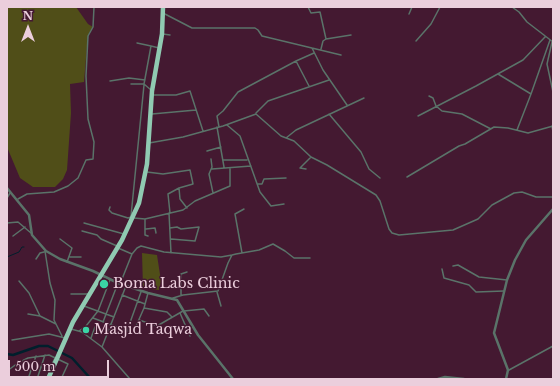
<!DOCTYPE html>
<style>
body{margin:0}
#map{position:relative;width:560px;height:386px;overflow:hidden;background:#441931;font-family:"Libre Baskerville",serif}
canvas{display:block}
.frame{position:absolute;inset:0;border:8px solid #ebcedc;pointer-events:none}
.north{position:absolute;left:8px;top:8px;width:40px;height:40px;-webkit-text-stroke:3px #441931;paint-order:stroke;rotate:0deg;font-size:11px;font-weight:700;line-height:16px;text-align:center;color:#ebcedc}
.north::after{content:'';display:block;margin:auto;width:14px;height:18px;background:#ebcedc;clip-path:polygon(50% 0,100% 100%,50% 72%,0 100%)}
.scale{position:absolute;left:8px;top:360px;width:101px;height:18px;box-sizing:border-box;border:2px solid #ebcedc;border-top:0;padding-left:5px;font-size:12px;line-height:14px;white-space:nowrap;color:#ebcedc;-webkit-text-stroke:3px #441931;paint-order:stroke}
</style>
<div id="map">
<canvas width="560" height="386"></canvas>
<div class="frame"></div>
<div class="north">N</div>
<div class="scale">500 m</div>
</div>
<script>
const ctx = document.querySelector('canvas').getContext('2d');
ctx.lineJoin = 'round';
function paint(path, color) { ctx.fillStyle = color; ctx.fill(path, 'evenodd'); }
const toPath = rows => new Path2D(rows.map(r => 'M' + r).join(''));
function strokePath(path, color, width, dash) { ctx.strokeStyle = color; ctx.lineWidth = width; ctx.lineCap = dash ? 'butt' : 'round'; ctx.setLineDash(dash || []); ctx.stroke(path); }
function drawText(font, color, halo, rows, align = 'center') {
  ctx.font = font + ' "Libre Baskerville",serif'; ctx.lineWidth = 3; ctx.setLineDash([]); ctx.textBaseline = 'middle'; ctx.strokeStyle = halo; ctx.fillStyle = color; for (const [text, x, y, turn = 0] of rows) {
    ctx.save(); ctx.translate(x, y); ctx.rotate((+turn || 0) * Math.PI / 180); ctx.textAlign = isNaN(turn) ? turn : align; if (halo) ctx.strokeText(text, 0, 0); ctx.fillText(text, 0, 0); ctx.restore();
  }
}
paint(toPath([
 [7,7,76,7,88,24,93,27,89,33,87,46,84,82,70,84,71,113,67,170,63,179,55,187,33,187,20,178,7,147],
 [142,253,157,255,161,281,159,290,143,288]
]), '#504e18');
strokePath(toPath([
 [7,257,19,252,22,247,24,247]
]), '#001f2c', 1);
strokePath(toPath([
 [7,354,13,355,39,346,48,346,72,358,91,379]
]), '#001f2c', 2.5);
strokePath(toPath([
 [308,7,311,13,320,12,326,39,323,41,321,49],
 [512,7,519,12,527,22,553,42],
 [163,13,192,28,255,28,258,30,262,36,341,55],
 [409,14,412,7],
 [163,34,170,35],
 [326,39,351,35],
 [416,41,431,24,440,7],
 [552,42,547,64,553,92],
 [137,43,151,46,144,84],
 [151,46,159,48],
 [312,48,323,70,347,105],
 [498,74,531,94,517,130],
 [110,81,129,78,145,80],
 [131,84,144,84,151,90],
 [309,86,296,61,314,53],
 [531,94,550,40],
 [153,95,176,95,190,91,203,131],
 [429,96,433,98,436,106,442,111,462,114,491,129],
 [256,113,268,101,329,80],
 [152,114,196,110],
 [329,114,361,152,369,169,380,178],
 [418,116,476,86,523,60,545,37],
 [227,125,240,136,260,192,271,206,284,204],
 [552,126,553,132],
 [217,127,224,167],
 [219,127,217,116,223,111,238,92,296,61],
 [286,138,296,130,364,98],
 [149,143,183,137,223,126,256,114,281,136,294,141,311,157,327,165,376,195,380,201,389,229,392,233,399,235,453,230,478,219,492,205,514,193,522,192,536,197,553,197],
 [207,151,221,147],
 [211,159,212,167,209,174,213,193],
 [223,160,247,160],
 [212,169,251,166],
 [306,169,300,168,311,157],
 [147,172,163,174,190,170,193,184,179,188,168,194,170,213],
 [407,177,459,146,465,144,494,127,508,128,528,133,553,126],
 [258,184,262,184,264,179,286,178],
 [179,188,180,199,187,208],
 [7,198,10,193],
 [18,199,27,194,54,192,68,186,78,178,86,160,93,159,94,142,88,119,86,76,88,36,93,27,94,7],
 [110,207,109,210,112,213,128,218,131,217],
 [169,213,171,253],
 [131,216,144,85],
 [134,218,145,219,183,210,195,201,230,186,230,168],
 [145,219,145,235,148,236],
 [7,223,18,222,31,233],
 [84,223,124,234],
 [170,228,177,227,181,229,199,227,195,241,171,239],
 [146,229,155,228,156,233],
 [82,231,97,235,101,239,117,246],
 [13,236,25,227],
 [60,239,72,248,67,262],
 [118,248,132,254,137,248,141,246,164,252,221,257,232,255],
 [45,251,50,283,55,300,54,320,62,336],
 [242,253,235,214,244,209],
 [70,257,81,257],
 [36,259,40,253,44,252],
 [453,266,458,265,479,277,507,280],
 [442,269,444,278,469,285,476,292,504,291],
 [19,281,29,293,40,316,56,324],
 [120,284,132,254],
 [217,292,221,306],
 [71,294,88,294],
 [122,295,145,304],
 [181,295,181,274,187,272],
 [173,298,183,295,218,291,228,263,232,255,236,254,259,250,273,244,285,251,294,258,310,258],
 [84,306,114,317],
 [144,308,167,312,172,317],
 [184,311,204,309,209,316],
 [180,313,190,336],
 [28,314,40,316],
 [93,318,133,333,144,308,148,293],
 [139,320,157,326,183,311],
 [103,322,118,283],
 [71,329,82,332,102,347,130,379],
 [79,331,86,326,98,311,110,280],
 [127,331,141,292],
 [91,338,95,327],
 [12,340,49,334,65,338],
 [102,347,126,286],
 [52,364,55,358],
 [509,370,553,346],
 [7,371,18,363,28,358,49,355,68,364,61,379],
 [28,379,36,356],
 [37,379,45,355],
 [77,379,79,377]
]), '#5a7369', 1.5);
strokePath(toPath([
 [7,188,29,215,32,235,46,251,60,259,93,271,118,283,148,293,177,300,198,335,233,379],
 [438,379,445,377,464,379],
 [506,379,508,370,494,333,507,280,515,260,526,240,553,209]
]), '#5a7369', 2.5);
strokePath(toPath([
 [48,379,73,322,122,240,139,203,147,164,152,91,162,34,163,7]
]), '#90cab2', 4.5);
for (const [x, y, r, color] of [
 [104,284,5,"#3ad4a5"],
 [86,330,4,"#3ad4a5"]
]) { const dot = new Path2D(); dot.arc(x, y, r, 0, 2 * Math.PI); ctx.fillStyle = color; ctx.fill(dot); strokePath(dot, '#441931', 1.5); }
drawText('14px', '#ebcedc', '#441931', [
 ["Boma Labs Clinic",113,284],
 ["Masjid Taqwa",94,330]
], 'left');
</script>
